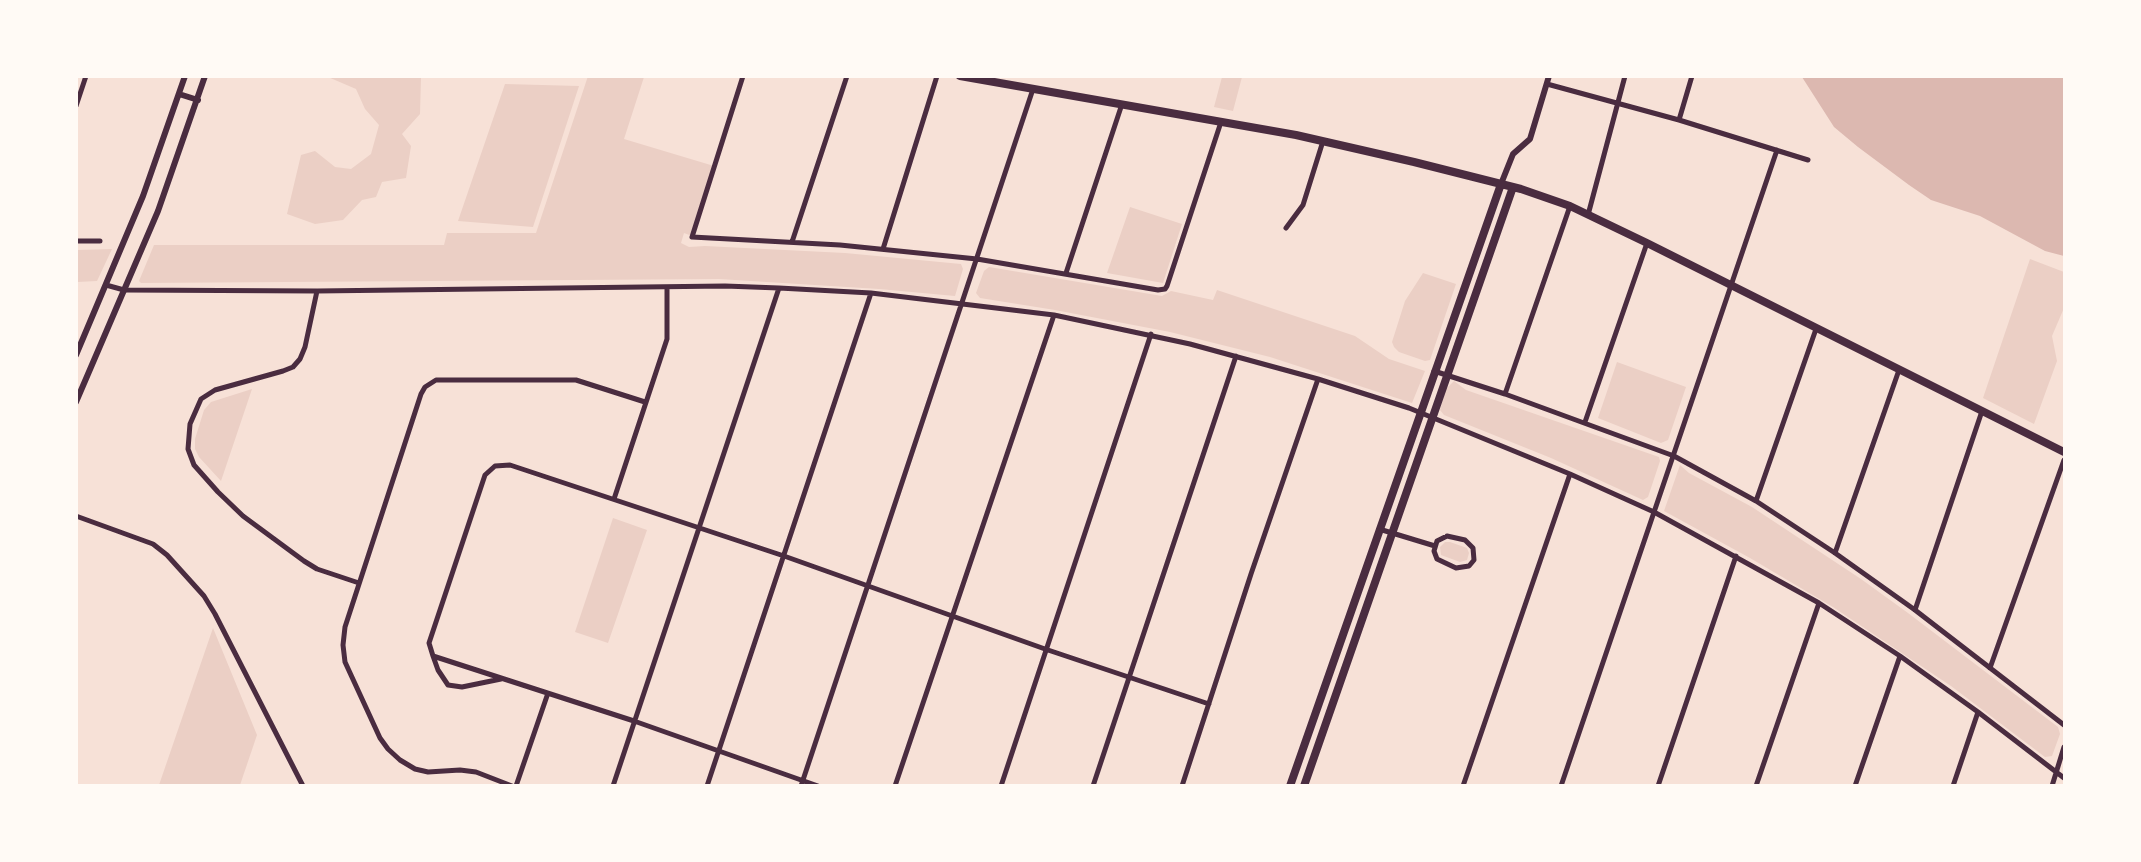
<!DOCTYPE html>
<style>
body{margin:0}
#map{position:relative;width:2141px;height:862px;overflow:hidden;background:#f7e1d7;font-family:"Archivo Narrow",sans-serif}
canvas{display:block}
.frame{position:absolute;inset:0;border:78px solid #fffaf5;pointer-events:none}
</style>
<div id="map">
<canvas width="2141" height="862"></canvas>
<div class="frame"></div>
</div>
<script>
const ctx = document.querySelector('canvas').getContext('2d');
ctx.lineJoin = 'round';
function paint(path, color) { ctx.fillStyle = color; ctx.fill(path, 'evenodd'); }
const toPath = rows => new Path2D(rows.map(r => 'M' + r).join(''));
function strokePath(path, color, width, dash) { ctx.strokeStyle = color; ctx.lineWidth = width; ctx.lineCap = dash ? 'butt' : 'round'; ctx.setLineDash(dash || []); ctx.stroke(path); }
paint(toPath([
 [588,76,644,77,624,139,714,166,692,236,684,233,681,243,689,247,705,246,845,253,961,264,963,269,955,296,879,289,719,279,141,283,139,281,154,245,444,245,447,233,536,233],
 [328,77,421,77,420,114,402,134,411,146,406,178,382,182,376,197,362,200,343,220,315,224,287,214,301,155,315,151,335,167,351,169,371,154,379,125,365,109,356,89],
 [1222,77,1242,77,1233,111,1214,107],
 [505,84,579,86,533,227,458,221],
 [1130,207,1182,224,1163,283,1107,273],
 [112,249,97,281,77,282,77,250],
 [2030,259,2064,272,2064,308,2052,336,2057,361,2034,424,1983,398],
 [989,267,1162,296,1171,291,1213,300,1217,290,1355,336,1389,359,1425,371,1412,403,1270,357,1170,332,1055,310,980,298,976,293,984,271],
 [1423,273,1456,284,1430,360,1425,361,1399,352,1394,347,1392,342,1405,301],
 [1617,362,1686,387,1668,440,1661,443,1598,418],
 [1454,381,1466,390,1659,457,1660,461,1648,497,1643,500,1551,458,1444,415,1440,410,1446,389],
 [252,389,221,481,199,457,195,449,195,439,204,410,211,402],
 [1680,465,1689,473,1752,507,1861,579,1908,613,2058,727,2060,734,2052,756,2045,757,1951,686,1833,607,1750,558,1664,511],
 [613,518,647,530,608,643,575,632],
 [1445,542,1450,542,1467,548,1469,553,1467,560,1460,562,1441,555,1440,547],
 [213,628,257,735,240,785,159,785]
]), '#ebcfc5');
paint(toPath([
 [1802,77,2064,77,2064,256,2045,251,1980,216,1931,200,1909,185,1858,147,1834,127]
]), '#dcb8b0');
strokePath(toPath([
 [743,76,692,237,840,245,977,259,1158,290,1165,289,1167,286,1221,122],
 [1547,84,1679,120,1808,160],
 [76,106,86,76],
 [1679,120,1692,76],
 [1588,215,1625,76],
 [1286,228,1303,205,1323,141],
 [76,241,100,241],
 [792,242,847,76],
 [883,249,937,76],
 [1066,273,1122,104],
 [106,285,124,290,317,291,725,286,779,288,871,293,1054,315,1190,344,1318,379,1409,408,1570,474,1654,512,1819,603,1900,656,1978,712,2064,778],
 [317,291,305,347,300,359,293,367,283,371,215,390,201,399,190,424,188,449,194,465,218,492,243,516,304,561,317,569,359,583],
 [1434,371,1505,394,1674,456,1756,501,1835,553,1915,610,2064,725],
 [1505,394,1570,206],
 [1585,422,1647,243],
 [614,499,667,339,667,287],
 [1756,501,1816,329],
 [76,516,153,544,167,555,204,596,215,614,303,786],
 [1379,529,1435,546],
 [1447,536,1465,540,1473,548,1474,560,1469,566,1456,568,1437,559,1434,551,1437,541,1447,536],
 [1835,553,1899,370],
 [1915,610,1982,411],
 [433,656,429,643,485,475,495,466,510,465,784,556,1045,649,1209,704],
 [1990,668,2064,460],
 [501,679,462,687,448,685,438,670,433,656,634,721,818,786],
 [512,786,476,772,460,770,428,772,415,769,400,760,388,749,380,738,345,662,343,645,345,627,421,394,425,387,436,380,576,380,645,402],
 [516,786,548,693],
 [613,786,779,288],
 [707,786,871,293],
 [801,786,1033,89],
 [895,786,1054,315],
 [1001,786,1151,334],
 [1093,786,1236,356],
 [1182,786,1251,574,1318,379],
 [1463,786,1570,474],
 [1561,786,1777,150],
 [1658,786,1736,556],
 [1756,786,1819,603],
 [1855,786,1900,656],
 [1953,786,1978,712],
 [2052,786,2064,747]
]), '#4a2c40', 5);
strokePath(toPath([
 [179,94,198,100],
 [1501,184,1513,154,1530,139,1549,76],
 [76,355,143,196,185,76],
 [76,402,158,211,205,76]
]), '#4a2c40', 6);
strokePath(toPath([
 [960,76,1296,135,1414,162,1521,189,1570,206,1647,243,2064,452],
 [1290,786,1501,184],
 [1304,786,1513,187]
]), '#4a2c40', 8);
</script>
